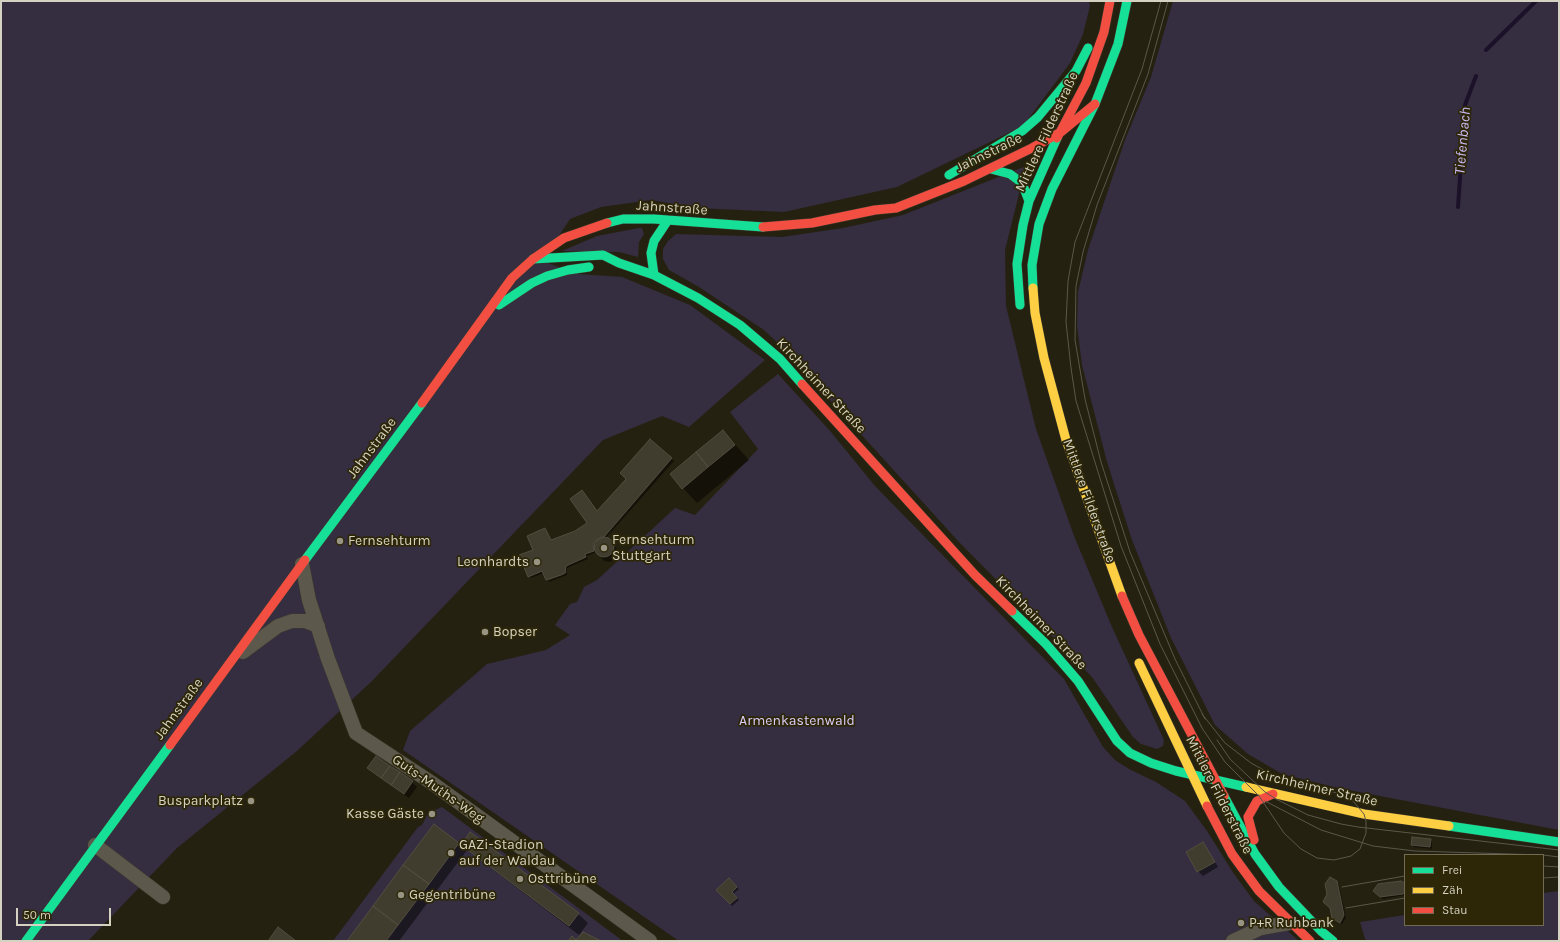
<!DOCTYPE html>
<meta charset="utf-8">
<style>
body{margin:0}
#map{position:relative;width:1560px;height:942px;overflow:hidden;background:#252110;font-family:Karla,sans-serif}
canvas{display:block}
.frame{position:absolute;inset:0;border:2px solid #d5d2c1;pointer-events:none}
.legend{position:absolute;left:1404px;top:854px;width:140px;height:72px;box-sizing:border-box;background:#2d2708;border:1px solid #706b52;margin:0;padding:5px 7px;list-style:none;font-size:12px;color:#d5d2c1}
.legend li{display:flex;align-items:center;gap:8px;height:20px}
.legend b{width:20px;border:1px solid #706b52}
.scale{position:absolute;left:16px;top:908px;width:95px;height:18px;box-sizing:border-box;border:2px solid #d5d2c1;border-top:0;padding-left:5px;font-size:12px;line-height:14px;white-space:nowrap;color:#d5d2c1;-webkit-text-stroke:3px #2d2708;paint-order:stroke}
</style>
<div id="map">
<canvas width="1560" height="942"></canvas>
<div class="frame"></div>
<ul class="legend">
<li><b style="height:5px;background:#16e098"></b>Frei</li>
<li><b style="height:5px;background:#ffcf43"></b>Zäh</li>
<li><b style="height:5px;background:#f24e42"></b>Stau</li>
</ul>
<div class="scale">50 m</div>
</div>
<script>
const ctx = document.querySelector('canvas').getContext('2d');
ctx.lineJoin = 'round';
function paint(path, color) { ctx.fillStyle = color; ctx.fill(path, 'evenodd'); }
const toPath = rows => new Path2D(rows.map(r => 'M' + r).join(''));
function strokePath(path, color, width, dash) { ctx.strokeStyle = color; ctx.lineWidth = width; ctx.lineCap = dash ? 'butt' : 'round'; ctx.setLineDash(dash || []); ctx.stroke(path); }
function drawText(font, color, halo, rows, align = 'center') {
  ctx.font = font + ' Karla,sans-serif'; ctx.lineWidth = 3.5; ctx.setLineDash([]); ctx.textBaseline = 'middle'; ctx.strokeStyle = halo; ctx.fillStyle = color; for (const [text, x, y, turn = 0] of rows) {
    ctx.save(); ctx.translate(x, y); ctx.rotate((+turn || 0) * Math.PI / 180); ctx.textAlign = isNaN(turn) ? turn : align; if (halo) ctx.strokeText(text, 0, 0); ctx.fillText(text, 0, 0); ctx.restore();
  }
}
paint(toPath([
 [1,1,1089,1,1090,6,1083,34,1070,63,1023,126,897,187,784,212,696,208,651,200,601,207,570,219,542,261,579,274,622,277,690,305,765,360,689,427,662,416,603,440,372,681,297,751,177,848,88,941,1,941],
 [1173,1,1559,1,1559,830,1338,788,1282,774,1248,754,1215,725,1171,638,1132,540,1107,462,1082,365,1077,326,1078,292,1088,250,1125,140,1151,77],
 [1026,166,1005,250,1006,306,1036,429,1074,536,1112,627,1164,740,1163,746,1157,749,1141,744,1133,737,1092,677,959,542,779,344,764,330,699,287,669,270,663,259,663,249,668,241,676,234,782,237,843,228,903,215],
 [639,228,642,228,644,234,639,242,638,257,619,252,562,251,597,236],
 [778,374,831,432,875,486,1064,679,1103,747,1115,760,1129,769,1156,782,1185,801,1207,831,1234,874,1254,901,1299,941,679,941,403,750,410,731,487,664,546,650,570,635,555,625,570,604,577,602,584,587,597,580,675,508,695,515,758,449,730,412],
 [442,807,623,941,333,941,418,827,422,825,428,813],
 [1559,891,1559,941,1368,941,1365,939,1360,922,1405,915,1405,925,1543,925,1543,893]
]), '#352d40');
paint(toPath([
 [723,431,749,460,697,503,683,488],
 [650,440,674,461,605,539,608,539,618,550,617,558,610,562,604,561,597,552,587,556,588,559,567,568,567,571,547,579,544,573,531,578,529,576,534,550,545,529,552,541,576,532,588,523,627,479],
 [567,573,567,575,549,582,548,581],
 [412,782,417,787,409,798,394,787],
 [434,826,461,846,471,833,578,914,588,923,579,935,467,850,399,941,348,941],
 [1430,840,1432,842,1432,849,1414,847,1412,845],
 [1203,843,1218,867,1203,876,1198,871],
 [729,879,739,889,733,894,739,900,732,906,718,890],
 [1337,882,1339,885,1346,918,1342,924,1335,920],
 [1405,885,1405,895,1383,899,1374,891]
]), '#0007');
strokePath(toPath([
 [1486,50,1536,1],
 [1458,207,1465,105,1476,76]
]), '#1b1229', 4);
const building = toPath([
 [723,430,735,445,708,467,696,452,723,430],
 [650,439,672,458,604,537,596,540,593,544,594,551,585,554,586,557,566,566,565,573,561,575,546,580,542,571,528,577,519,555,533,550,527,536,545,528,551,540,575,531,587,523,570,499,582,490,597,511,626,479,620,473,650,439],
 [696,452,708,467,682,489,670,474,696,452],
 '594 547a10 10 0 1 1 20 0a10 10 0 1 1-20 0Z',
 [376,756,390,766,381,778,367,768,376,756],
 [390,766,400,772,391,785,381,778,390,766],
 [400,772,413,781,404,794,391,785,400,772],
 [434,824,459,843,429,884,403,865,434,824],
 [470,832,579,913,569,926,461,845,470,832],
 [1412,837,1431,839,1430,847,1411,845,1412,837],
 [1203,842,1215,862,1197,872,1186,852,1203,842],
 [403,865,429,884,398,925,373,906,403,865],
 [1330,877,1337,881,1344,915,1340,923,1332,918,1330,908,1323,902,1327,894,1325,884,1330,877],
 [729,878,737,887,732,892,737,898,730,904,716,890,729,878],
 [1401,881,1405,883,1405,891,1403,894,1380,897,1373,891,1378,884,1401,881],
 [373,906,398,925,386,941,347,941,373,906],
 [278,927,296,941,268,941,278,927],
 [583,932,601,941,568,941,572,936,576,940,583,932]
]);
paint(building, '#403d2e');
strokePath(building, '#514e40', 1);
const street = toPath([
 [302,564,309,600,328,659,356,733,432,783,650,941],
 [243,652,278,626,292,621,305,621,318,626],
 [95,845,163,897],
 [1233,941,1261,928,1289,923]
]);
const fast = toPath([
 [991,169,1010,174,1022,183,1029,201],
 [949,175,1022,131,1038,117,1076,71,1088,48],
 [607,223,623,219,654,219,763,227],
 [533,259,603,255,619,263,654,275,698,298,740,325,780,359,802,384],
 [654,275,651,253,654,241,668,220],
 [1033,288,1032,265,1039,224,1052,189,1095,104,1118,44,1127,1],
 [499,305,532,283,547,276,568,270,589,267],
 [1020,305,1017,264,1023,225,1029,201,1057,138],
 [305,560,422,403],
 [1012,611,1046,644,1078,681,1117,741,1130,753,1151,763,1176,771,1246,787],
 [1224,796,1255,854,1279,887,1321,931,1333,941],
 [1449,826,1559,842],
 [26,941,170,745]
]);
const slow = toPath([
 [1033,288,1035,313,1044,358,1066,440,1122,596],
 [1139,663,1207,806],
 [1246,787,1364,814,1449,826]
]);
const jam = toPath([
 [1057,138,1086,83,1104,32,1110,1],
 [763,227,812,223,875,210,896,208,964,181,1032,148,1061,132,1095,104],
 [802,384,975,575,1012,611],
 [422,403,512,278,533,259,564,238,607,223],
 [1122,596,1139,635,1224,796],
 [170,745,305,560],
 [1207,806,1232,854,1259,891,1310,941],
 [1254,840,1248,817,1257,801,1273,794]
]);
strokePath(street, '#3e3b2f', 15);
strokePath(fast, '#3e3b2f', 10);
strokePath(slow, '#3e3b2f', 10);
strokePath(jam, '#3e3b2f', 10);
strokePath(street, '#5c594c', 14);
strokePath(fast, '#16e098', 9);
strokePath(slow, '#ffcf43', 9);
strokePath(jam, '#f24e42', 9);
strokePath(toPath([
 [1161,1,1142,69,1075,242,1068,281,1066,322,1071,368,1076,401,1121,546,1160,644,1202,728,1225,762,1259,796,1284,833,1301,849,1317,858,1334,860,1351,856,1360,849,1366,833,1366,821,1364,814,1352,800,1337,793,1289,780,1269,773,1251,763,1225,743,1202,714],
 [1168,1,1148,74,1097,205,1083,252,1076,286,1075,340,1085,399,1101,462,1130,552,1175,659,1205,719],
 [1217,740,1230,759,1265,792,1276,799,1308,815,1341,824,1358,827,1559,850],
 [1265,801,1321,830,1373,846,1415,851,1541,855],
 [1543,855,1559,857],
 [1543,866,1559,867],
 [1543,878,1559,877],
 [1342,887,1405,876],
 [1346,908,1405,898]
]), '#5b584b', 1);
for (const [x, y, r, color] of [
 [340,541,4,"#979483"],
 [604,548,4,"#979483"],
 [537,562,4,"#979483"],
 [485,632,4,"#979483"],
 [251,801,4,"#979483"],
 [432,814,4,"#979483"],
 [451,853,4,"#979483"],
 [520,879,4,"#979483"],
 [401,895,4,"#979483"],
 [1241,923,4,"#979483"]
]) { const dot = new Path2D(); dot.arc(x, y, r, 0, 2 * Math.PI); ctx.fillStyle = color; ctx.fill(dot); strokePath(dot, '#2d2708', 1.5); }
drawText('14px', '#d5d2c1', '#2d2708', [
 ["Mittlere Filderstraße",1047,132,-65],
 ["Jahnstraße",989,153,-26],
 ["Jahnstraße",672,208,4],
 ["Kirchheimer Straße",821,386,47],
 ["Jahnstraße",372,448,-53],
 ["Mittlere Filderstraße",1089,501,70],
 ["Kirchheimer Straße",1041,623,46],
 ["Jahnstraße",179,709,-54],
 ["Kirchheimer Straße",1317,788,13],
 ["Guts-Muths-Weg",438,789,35],
 ["Mittlere Filderstraße",1219,795,63]
]);
drawText('14px', '#d5d2c1', '#2d2708', [
 ["Fernsehturm",612,540],
 ["Stuttgart",612,556],
 ["Fernsehturm",348,541],
 ["Leonhardts",529,562,"right"],
 ["Bopser",493,632],
 ["Busparkplatz",243,801,"right"],
 ["Kasse Gäste",424,814,"right"],
 ["GAZi-Stadion",459,845],
 ["auf der Waldau",459,861],
 ["Osttribüne",528,879],
 ["Gegentribüne",409,895],
 ["P+R Ruhbank",1249,923]
], 'left');
drawText('14px', '#dbcefd', '#2d2708', [
 ["Armenkastenwald",797,721]
]);
drawText('italic 15px', '#c9b8f2', '#2d2708', [
 ["Tiefenbach",1463,141,-85]
]);
</script>
